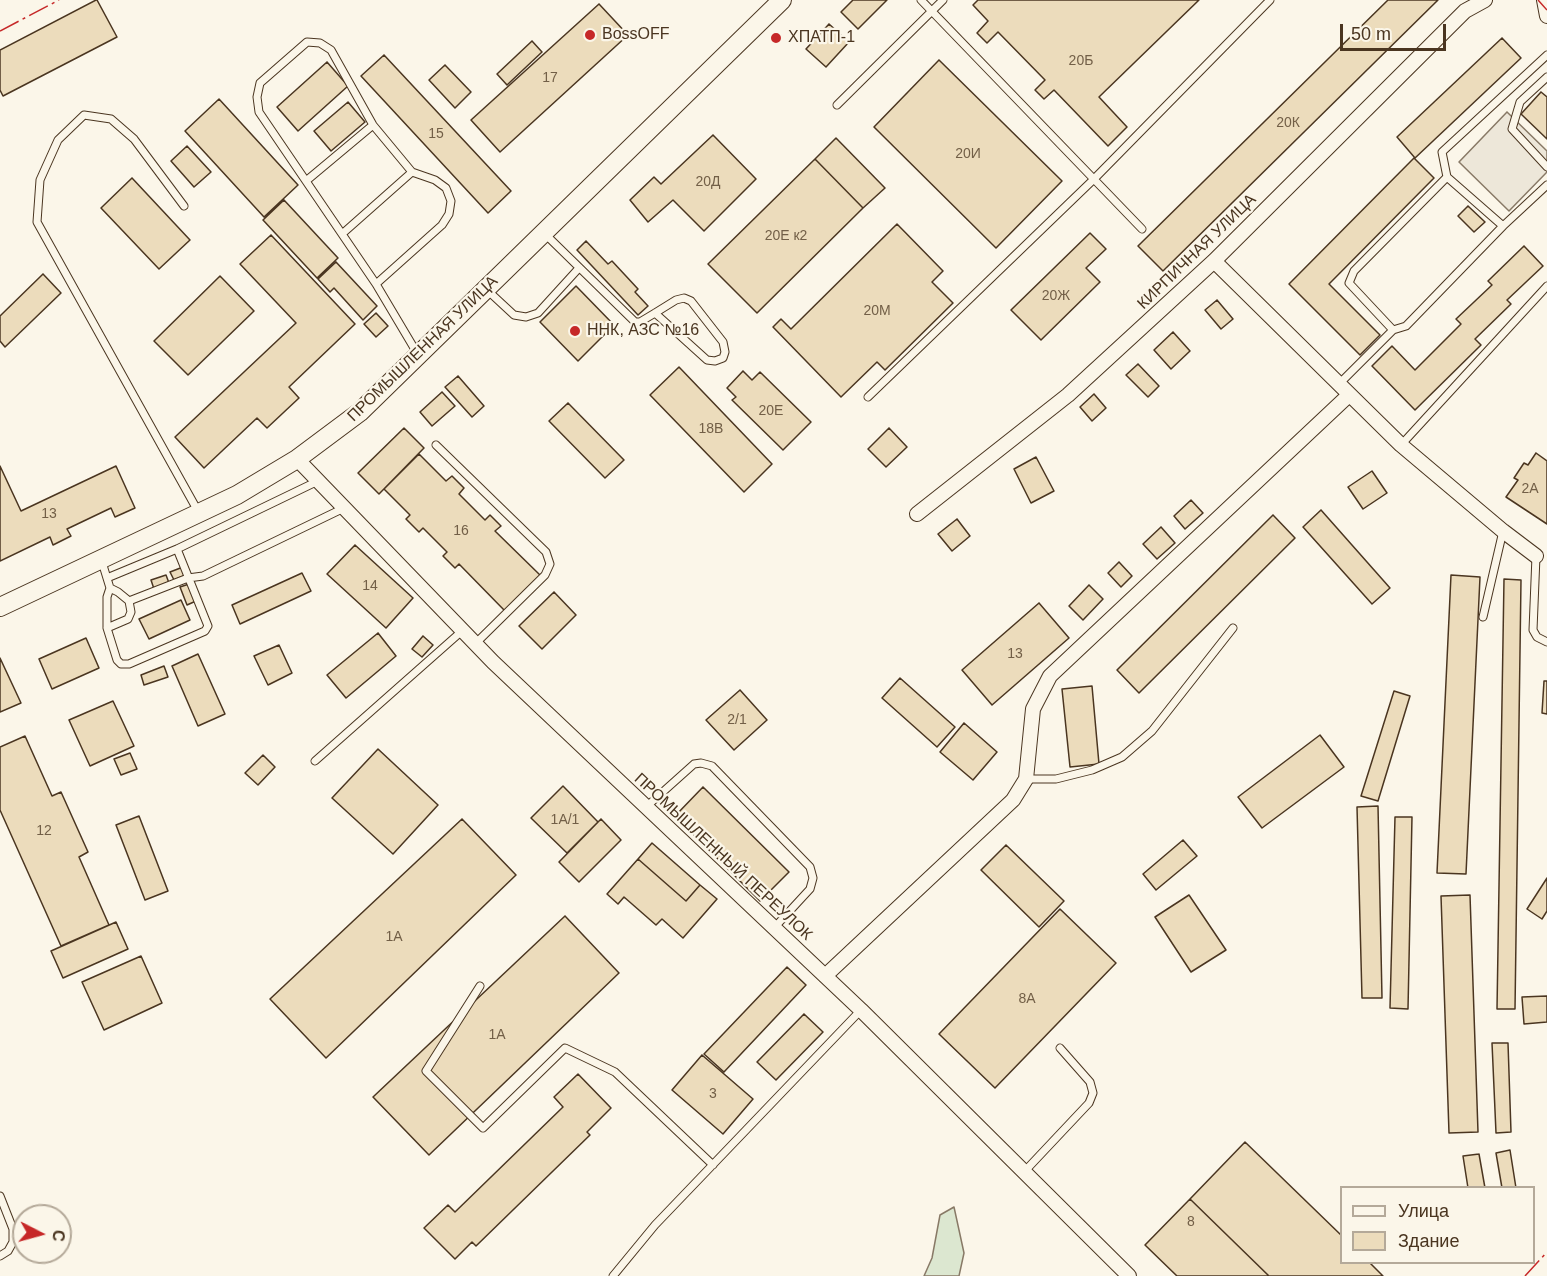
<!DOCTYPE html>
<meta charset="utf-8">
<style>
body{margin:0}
#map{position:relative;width:1547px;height:1276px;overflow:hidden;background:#fbf6e9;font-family:Helvetica,sans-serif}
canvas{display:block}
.legend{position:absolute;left:1340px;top:1186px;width:195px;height:78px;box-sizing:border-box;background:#fbf6e9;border:2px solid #b4a999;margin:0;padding:8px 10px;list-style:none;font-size:18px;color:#4a3520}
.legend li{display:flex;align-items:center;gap:12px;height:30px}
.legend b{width:30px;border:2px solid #b4a999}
.north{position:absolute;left:12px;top:1204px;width:60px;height:60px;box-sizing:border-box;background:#fbf6e9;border:2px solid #b4a999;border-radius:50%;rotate:96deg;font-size:16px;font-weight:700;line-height:24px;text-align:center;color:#4a3520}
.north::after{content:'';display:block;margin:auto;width:21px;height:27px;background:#c62828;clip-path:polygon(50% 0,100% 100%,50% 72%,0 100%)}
.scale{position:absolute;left:1340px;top:24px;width:106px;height:27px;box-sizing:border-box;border:3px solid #4a3520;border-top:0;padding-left:8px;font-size:18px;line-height:21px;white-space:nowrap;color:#4a3520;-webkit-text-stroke:4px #fbf6e9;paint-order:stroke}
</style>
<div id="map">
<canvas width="1547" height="1276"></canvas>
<ul class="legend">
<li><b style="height:8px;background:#fbf6e9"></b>Улица</li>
<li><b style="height:16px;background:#ecdcbc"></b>Здание</li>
</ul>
<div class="north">С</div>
<div class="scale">50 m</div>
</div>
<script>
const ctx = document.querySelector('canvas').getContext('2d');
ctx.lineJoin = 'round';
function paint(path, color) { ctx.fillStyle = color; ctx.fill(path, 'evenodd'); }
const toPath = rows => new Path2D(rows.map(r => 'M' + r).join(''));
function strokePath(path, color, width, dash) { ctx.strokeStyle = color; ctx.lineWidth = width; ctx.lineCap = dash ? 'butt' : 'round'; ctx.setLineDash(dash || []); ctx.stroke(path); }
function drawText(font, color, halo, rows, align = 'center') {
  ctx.font = font + ' Helvetica,sans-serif'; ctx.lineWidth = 4.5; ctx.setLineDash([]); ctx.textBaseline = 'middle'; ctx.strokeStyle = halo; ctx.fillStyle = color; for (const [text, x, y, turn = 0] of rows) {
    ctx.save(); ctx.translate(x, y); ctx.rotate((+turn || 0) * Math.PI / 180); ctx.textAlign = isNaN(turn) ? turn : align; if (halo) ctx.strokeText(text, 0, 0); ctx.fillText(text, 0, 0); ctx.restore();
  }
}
const green = toPath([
 [954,1207,964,1253,959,1276,924,1276,932,1258,940,1215,954,1207]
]);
paint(green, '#dce7d0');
strokePath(green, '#887966', 1.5);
const parking = toPath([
 [1507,112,1547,151,1547,172,1509,211,1459,162,1507,112]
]);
paint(parking, '#ede7d9');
strokePath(parking, '#887966', 1.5);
const building = toPath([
 [96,0,97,0,117,37,3,96,0,90,0,50,96,0],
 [853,0,887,0,858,29,841,12,853,0],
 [978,0,1199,0,1099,97,1127,127,1108,146,1054,90,1044,99,1035,90,1045,80,998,32,987,43,977,33,988,21,973,5,978,0],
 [1388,0,1438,0,1163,271,1138,246,1388,0],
 [599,4,628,35,500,152,471,120,599,4],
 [829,24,849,42,826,67,806,49,829,24],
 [1502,38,1521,58,1415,158,1397,137,1502,38],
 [532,41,542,52,507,85,497,74,532,41],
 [384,55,511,191,488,213,361,76,384,55],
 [939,60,1062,181,996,248,874,127,939,60],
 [327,62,348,86,298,131,277,107,327,62],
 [445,65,471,92,455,108,429,80,445,65],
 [1541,92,1547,97,1547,139,1521,114,1541,92],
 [219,99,298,185,264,217,185,131,219,99],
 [348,102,365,122,331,151,314,131,348,102],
 [713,135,756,179,704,231,673,200,648,222,630,200,654,177,661,184,713,135],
 [836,138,885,188,863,208,815,159,836,138],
 [187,146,211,172,194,187,171,161,187,146],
 [1414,158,1434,178,1329,284,1380,335,1360,355,1289,284,1414,158],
 [815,159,863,208,757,313,708,264,815,159],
 [132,178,190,240,159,269,101,208,132,178],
 [284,200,338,258,317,278,263,220,284,200],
 [1468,206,1485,222,1474,232,1458,216,1468,206],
 [897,224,943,271,932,282,953,303,885,370,877,362,841,397,773,327,781,319,791,329,897,224],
 [1090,233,1106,249,1086,268,1100,282,1041,340,1011,310,1090,233],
 [271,235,355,324,289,387,299,398,267,428,257,418,204,468,175,437,296,323,240,264,271,235],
 [586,241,608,264,612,261,638,289,635,292,648,306,638,315,577,250,586,241],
 [1524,246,1543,266,1507,300,1511,304,1475,339,1481,345,1415,410,1372,366,1392,346,1415,370,1461,324,1456,319,1492,285,1488,281,1524,246],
 [336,262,377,306,363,320,334,288,330,292,318,279,336,262],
 [43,274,61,293,5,347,0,341,0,316,43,274],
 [220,276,254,311,188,375,154,341,220,276],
 [576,286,614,325,578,361,540,322,576,286],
 [1217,300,1233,319,1221,329,1205,310,1217,300],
 [376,313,388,326,376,337,364,324,376,313],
 [1173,332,1190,351,1171,369,1154,350,1173,332],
 [1138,364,1159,386,1148,397,1126,375,1138,364],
 [679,367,772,464,744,492,650,395,679,367],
 [743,371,752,380,760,372,811,422,783,450,732,400,736,397,727,388,743,371],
 [458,376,484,406,472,417,445,387,458,376],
 [442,392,455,406,432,426,420,412,442,392],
 [1094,394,1106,408,1092,421,1080,407,1094,394],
 [568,403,624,460,605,478,549,421,568,403],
 [404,428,424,448,379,494,358,473,404,428],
 [889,428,907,447,886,467,868,449,889,428],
 [1536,453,1547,461,1547,524,1506,497,1518,480,1514,478,1524,463,1528,465,1536,453],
 [419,454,446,481,452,476,464,488,459,494,485,520,490,515,501,526,495,531,541,576,505,611,459,564,455,568,443,556,447,552,423,528,419,532,406,519,410,515,384,489,419,454],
 [1036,457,1054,491,1031,503,1014,469,1036,457],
 [0,466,21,511,116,466,135,508,115,517,111,508,67,529,71,536,53,545,50,537,0,561,0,466],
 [1372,471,1387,493,1363,509,1348,487,1372,471],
 [1191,500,1203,513,1185,529,1174,516,1191,500],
 [1321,510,1390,588,1372,604,1303,527,1321,510],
 [1273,515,1295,538,1139,693,1117,670,1273,515],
 [957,519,970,536,952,551,938,534,957,519],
 [1161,527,1175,543,1157,559,1143,544,1161,527],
 [355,545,413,598,386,628,327,574,355,545],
 [1119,562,1132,576,1121,587,1108,573,1119,562],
 [183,567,186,575,174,580,170,572,183,567],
 [302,573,311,591,240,624,232,605,302,573],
 [166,575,169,583,154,589,151,580,166,575],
 [1451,575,1480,577,1466,874,1437,873,1451,575],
 [1504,579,1521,580,1515,1009,1497,1009,1504,579],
 [189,584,196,601,187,605,180,587,189,584],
 [1089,585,1103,599,1083,620,1069,606,1089,585],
 [554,592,576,615,542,649,519,626,554,592],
 [181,600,190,620,149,639,139,619,181,600],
 [1039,603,1069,638,992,705,962,670,1039,603],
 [378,633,396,656,346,698,327,675,378,633],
 [423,636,433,645,422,657,412,649,423,636],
 [86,638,99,668,52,689,39,659,86,638],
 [279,645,292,673,268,685,254,656,279,645],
 [198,654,225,714,198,726,172,666,198,654],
 [0,658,21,703,0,712,0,658],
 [164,666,168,677,144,685,141,675,164,666],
 [900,678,955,727,937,747,882,698,900,678],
 [1544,681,1547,681,1547,714,1542,713,1544,681],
 [1092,686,1099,764,1070,767,1062,689,1092,686],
 [740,690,767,720,734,750,706,720,740,690],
 [1394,691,1410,696,1378,801,1361,796,1394,691],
 [113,701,134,746,90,766,69,720,113,701],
 [964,723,997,752,973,780,940,752,964,723],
 [1320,735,1344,767,1262,828,1238,797,1320,735],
 [25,736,52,796,61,792,88,852,79,857,109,925,61,946,0,810,0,747,25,736],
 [378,749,438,805,393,854,332,798,378,749],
 [130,753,137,769,121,775,114,759,130,753],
 [263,755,275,767,258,785,245,773,263,755],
 [563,786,598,822,567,853,531,818,563,786],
 [703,787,789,872,760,901,675,816,703,787],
 [1378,806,1382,998,1362,998,1357,807,1378,806],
 [139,816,168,891,145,900,116,825,139,816],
 [1395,817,1412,817,1408,1009,1390,1008,1395,817],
 [462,819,516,875,326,1058,270,999,462,819],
 [601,819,621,840,579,882,559,862,601,819],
 [1183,840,1197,856,1156,890,1143,874,1183,840],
 [652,843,700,885,686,901,638,859,652,843],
 [1006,845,1064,901,1039,927,981,870,1006,845],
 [638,859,686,901,700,885,717,899,683,938,662,919,656,925,624,897,618,904,607,894,638,859],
 [1547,878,1547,911,1542,919,1527,909,1547,878],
 [1189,895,1226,950,1191,972,1155,917,1189,895],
 [1470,895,1478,1132,1449,1133,1441,896,1470,895],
 [1060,909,1116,963,995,1088,939,1034,1060,909],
 [565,916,619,973,429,1155,373,1097,565,916],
 [116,922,128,949,63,978,51,951,116,922],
 [141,956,162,1003,104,1030,82,982,141,956],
 [787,967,806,985,724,1072,704,1054,787,967],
 [1547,996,1547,1022,1524,1024,1522,997,1547,996],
 [804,1014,823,1032,776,1080,757,1062,804,1014],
 [1492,1043,1508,1043,1511,1132,1496,1133,1492,1043],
 [702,1055,753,1099,723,1134,672,1090,702,1055],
 [578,1074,611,1108,587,1132,590,1135,476,1246,472,1242,455,1259,424,1228,448,1205,455,1212,563,1107,554,1097,578,1074],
 [1245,1142,1342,1236,1342,1262,1369,1262,1383,1276,1269,1276,1190,1199,1245,1142],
 [1510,1150,1516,1188,1502,1188,1496,1153,1510,1150],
 [1479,1154,1485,1188,1468,1188,1463,1156,1479,1154],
 [1190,1199,1269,1276,1177,1276,1145,1245,1190,1199]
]);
paint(building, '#ecdcbc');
strokePath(building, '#4a3520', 1.5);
const lane = toPath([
 [921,0,1142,229],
 [1547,77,1520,102,1512,129,1547,167],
 [837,105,943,0],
 [1447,177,1354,271,1349,283,1393,330,1406,326,1503,226,1447,177,1442,152,1547,55],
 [306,181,373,125],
 [184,206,134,139,111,119,84,115,58,140,40,180,37,222,199,513],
 [1503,226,1547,185],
 [544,233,635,322,640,322,655,313,676,300,684,298,691,301,723,342,725,352,723,358,715,361,707,360,655,313],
 [342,234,412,172],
 [376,284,442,225,449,214,451,201,446,188,435,180,412,172,373,125,331,50,320,43,307,42,260,83,257,97,259,112,376,284,417,353],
 [486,289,514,315,526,317,538,313,579,268],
 [1338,385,1393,330],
 [868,397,1094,179,1270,0],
 [436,445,546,552,550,564,545,575,475,644],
 [1401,445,1547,286],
 [1536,556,1533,630,1537,637,1547,642],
 [102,562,110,588,107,597,107,628,117,660,121,664,129,664,205,631,208,626,177,549],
 [107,578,177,549,318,481],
 [129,601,188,578,203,576,344,508],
 [1483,617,1503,531],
 [107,628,128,619,131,612,129,601,118,592,110,588],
 [315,761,462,631],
 [1026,779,1056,779,1092,770,1122,757,1152,731,1233,628],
 [646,807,694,764,701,763,712,766,810,867,813,878,810,889,774,928],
 [480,986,426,1071,483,1128,565,1048,615,1072,713,1165],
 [1024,1172,1089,1103,1093,1093,1090,1082,1060,1048],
 [0,1196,13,1229,13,1242,8,1251,0,1256],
 [613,1276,655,1225,861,1010]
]);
const street = toPath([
 [1544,0,1547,16],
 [1214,261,1401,445,1503,531,1536,556],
 [297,459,493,662,861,1010,1129,1276],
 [917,514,1068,395,1214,261,1465,11,1485,0],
 [825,976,1013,800,1026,779,1033,709,1050,676,1349,395]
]);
const secondary = toPath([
 [0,607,237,495,297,459,360,412,782,0]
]);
strokePath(lane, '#4a3520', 9);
strokePath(street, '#4a3520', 16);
strokePath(secondary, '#4a3520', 20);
strokePath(lane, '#fbf6e9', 7);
strokePath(street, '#fbf6e9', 14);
strokePath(secondary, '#fbf6e9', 18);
strokePath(toPath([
 [1538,0,1547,10],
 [0,31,59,0],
 [1525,1276,1547,1252]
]), '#c62828', 1.5, [21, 4.5, 3, 4.5]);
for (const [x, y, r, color] of [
 [590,35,6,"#c62828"],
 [776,38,6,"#c62828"],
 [575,331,6,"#c62828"]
]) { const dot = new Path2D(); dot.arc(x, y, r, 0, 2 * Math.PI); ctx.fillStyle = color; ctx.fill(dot); strokePath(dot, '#fbf6e9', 2); }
drawText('14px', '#725f47', null, [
 ["20Б",1081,61],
 ["17",550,78],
 ["20К",1288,123],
 ["15",436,134],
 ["20И",968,154],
 ["20Д",708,182],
 ["20Е к2",786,236],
 ["20Ж",1056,296],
 ["20М",877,311],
 ["20Е",771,411],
 ["18В",711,429],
 ["2А",1530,489],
 ["13",49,514],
 ["16",461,531],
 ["14",370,586],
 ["13",1015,654],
 ["2/1",737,720],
 ["1А/1",565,820],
 ["12",44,831],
 ["1А",394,937],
 ["8А",1027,999],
 ["1А",497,1035],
 ["3",713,1094],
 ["8",1191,1222]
]);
drawText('16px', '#4a3520', '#fbf6e9', [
 ["BossOFF",602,35],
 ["ХПАТП-1",788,38],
 ["ННК, АЗС №16",587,331]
], 'left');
drawText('16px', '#4a3520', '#fbf6e9', [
 ["КИРПИЧНАЯ УЛИЦА",1197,252,-44],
 ["ПРОМЫШЛЕННАЯ УЛИЦА",423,349,-44],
 ["ПРОМЫШЛЕННЫЙ ПЕРЕУЛОК",723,857,43]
]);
</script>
